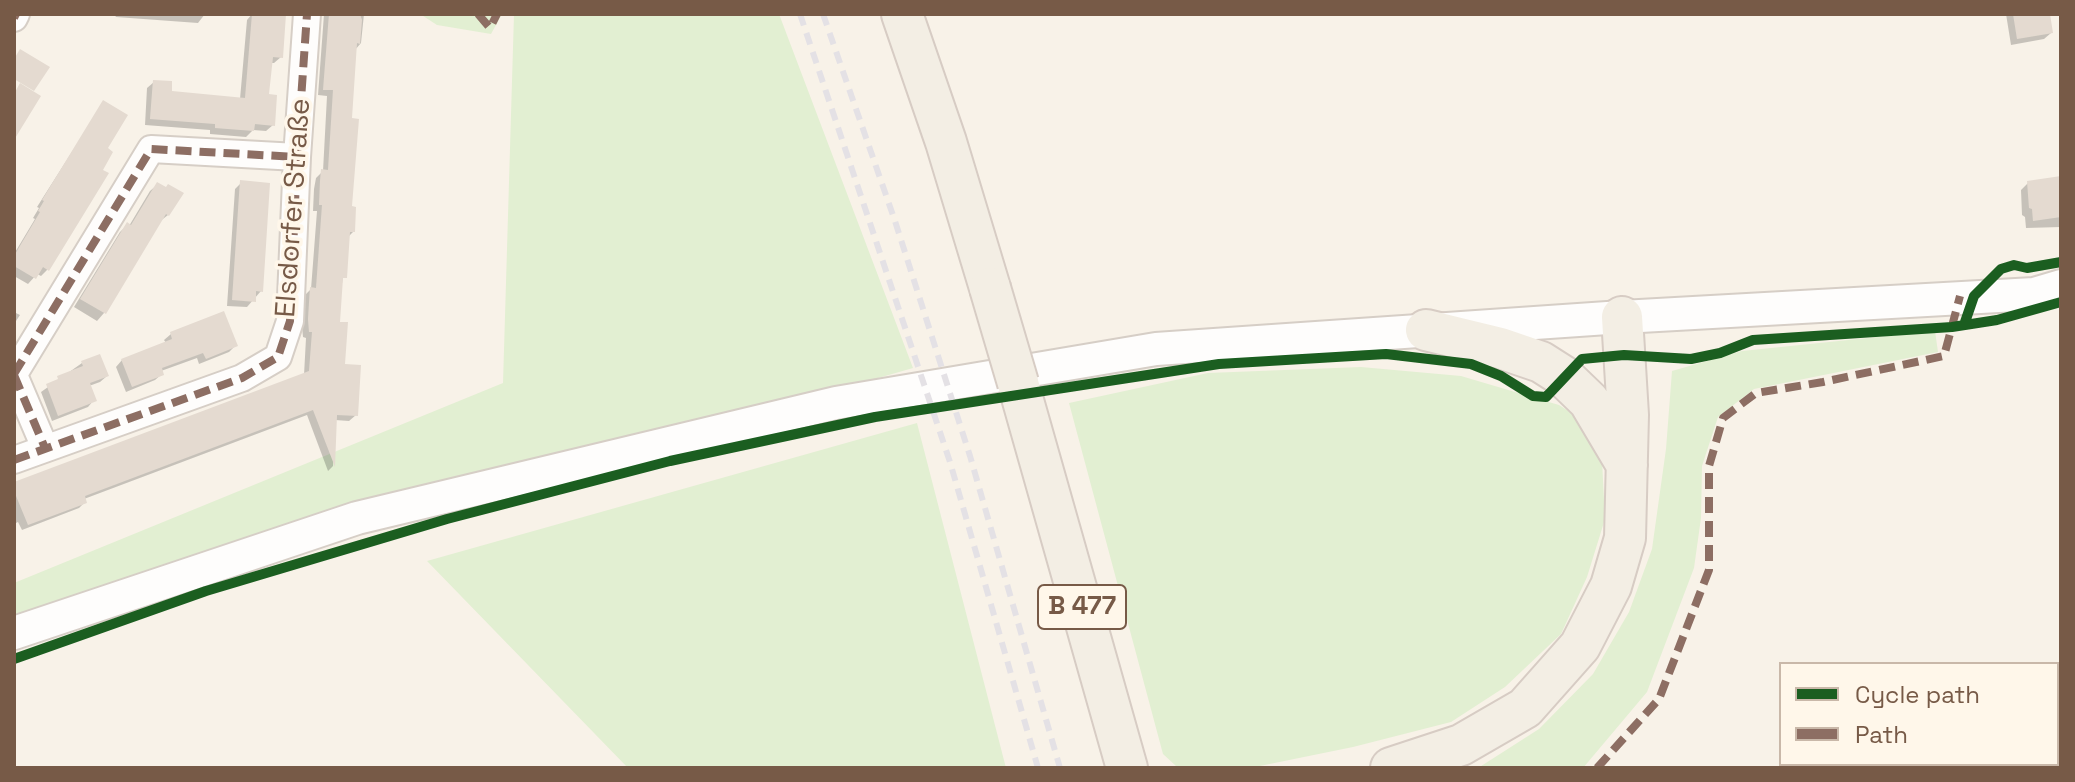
<!DOCTYPE html>
<meta charset="utf-8">
<style>
body{margin:0}
#map{position:relative;width:2075px;height:782px;overflow:hidden;background:#f8f2e8;font-family:"Space Grotesk",sans-serif}
canvas{display:block}
.frame{position:absolute;inset:0;border:16px solid #775a47;pointer-events:none}
.legend{position:absolute;left:1779px;top:662px;width:280px;height:104px;box-sizing:border-box;background:#fff7ea;border:2px solid #c9b8a9;margin:0;padding:10px 14px;list-style:none;font-size:24px;color:#775a47}
.legend li{display:flex;align-items:center;gap:16px;height:40px}
.legend b{width:40px;border:2px solid #c9b8a9}
</style>
<div id="map">
<canvas width="2075" height="782"></canvas>
<div class="frame"></div>
<ul class="legend">
<li><b style="height:10px;background:#1b5e20"></b>Cycle path</li>
<li><b style="height:10px;background:#8d6e63"></b>Path</li>
</ul>
</div>
<script>
const ctx = document.querySelector('canvas').getContext('2d');
ctx.lineJoin = 'round';
function paint(path, color) { ctx.fillStyle = color; ctx.fill(path, 'evenodd'); }
const toPath = rows => new Path2D(rows.map(r => 'M' + r).join(''));
function strokePath(path, color, width, dash) { ctx.strokeStyle = color; ctx.lineWidth = width; ctx.lineCap = dash ? 'butt' : 'round'; ctx.setLineDash(dash || []); ctx.stroke(path); }
function drawText(font, color, halo, rows, align = 'center') {
  ctx.font = font + ' "Space Grotesk",sans-serif'; ctx.lineWidth = 7; ctx.setLineDash([]); ctx.textBaseline = 'middle'; ctx.strokeStyle = halo; ctx.fillStyle = color; for (const [text, x, y, turn = 0] of rows) {
    ctx.save(); ctx.translate(x, y); ctx.rotate((+turn || 0) * Math.PI / 180); ctx.textAlign = isNaN(turn) ? turn : align; if (halo) ctx.strokeText(text, 0, 0); ctx.fillText(text, 0, 0); ctx.restore();
  }
}
paint(toPath([
 [420,14,502,14,491,34,437,25],
 [514,14,779,14,913,368,14,626,14,583,503,383],
 [1935,331,1938,352,1754,389,1718,417,1702,466,1701,518,1694,568,1647,692,1583,768,1478,768,1539,729,1593,674,1629,612,1652,549,1666,449,1672,371,1742,351],
 [1361,367,1461,376,1559,405,1592,426,1602,460,1605,519,1587,577,1561,634,1505,687,1451,722,1353,747,1250,768,1176,766,1163,754,1069,403,1208,373],
 [917,423,1006,768,628,768,427,561]
]), '#e2efd2');
paint(toPath([
 [114,14,205,14,198,23,116,17],
 [252,14,265,14,281,57,274,63,270,63,267,96,273,125,266,131,253,130,246,137,210,134,210,130,145,125,147,88,154,82,169,93,240,99,247,20],
 [324,14,364,14,361,43,355,50,350,120,350,208,353,232,348,237,337,323,343,365,356,415,349,421,335,420,333,466,328,471,307,415,84,499,85,502,79,508,22,530,18,522,14,524,14,485,304,375,306,338,303,337,302,327,304,296,311,289,317,211,313,211,314,189,316,178,323,171,327,96,318,95],
 [2006,14,2048,14,2051,33,2044,39,2011,45],
 [103,103,105,149,47,270,41,276,37,274,28,284,14,276,14,254,35,219,33,218,39,208,37,207],
 [2061,179,2061,227,2026,228,2025,217,2022,215,2021,190,2028,183],
 [241,183,261,291,247,307,227,306,235,189],
 [158,184,168,215,159,222,104,313,97,321,74,307,120,232,127,225,129,226,150,191],
 [14,312,20,315,14,324],
 [171,334,235,346,229,352,199,364,197,358,161,371,162,374,155,380,126,392,116,367,122,360,166,343,164,340],
 [82,363,107,376,100,382,89,386,94,400,88,407,52,421,41,392]
]), '#0003');
paint(toPath([
 [252,14,286,14,283,58,273,57,269,94,277,95,275,126,255,124,254,131,215,128,215,124,150,119,153,80,172,81,172,91,245,98],
 [329,14,360,14,362,20,360,44,357,43,352,118,359,119,352,206,356,207,355,232,350,232,347,278,343,278,340,322,348,322,345,364,361,365,358,416,337,415,335,467,313,410,85,496,87,503,28,525,14,491,14,482,309,371,312,332,309,332,308,319,310,287,316,288,322,205,319,205,320,181,321,169,328,170,333,90,323,90],
 [2013,14,2050,14,2053,33,2017,39],
 [20,49,50,67,34,91,14,79,14,59],
 [20,83,41,96,14,140,14,94],
 [103,100,128,115,108,148,113,152,103,170,109,173,49,271,43,267,36,279,14,266,14,256,40,212,38,211,44,201,42,200],
 [2061,176,2061,217,2033,221,2032,209,2029,208,2027,181],
 [240,180,270,183,263,292,256,291,256,302,232,300],
 [157,182,166,187,168,184,184,193,169,216,166,214,106,314,80,299,127,222,131,225],
 [224,311,238,346,206,359,203,353,162,368,164,375,132,387,121,359,172,339,170,332],
 [100,354,109,376,90,383,97,401,58,416,46,384,58,379,57,376,83,366,81,361]
]), '#e4dad0');
const minor = toPath([
 [14,18,16,14],
 [14,374,151,149,297,157],
 [14,375,45,448],
 [14,460,242,378,278,357,290,321,297,157,307,14]
]);
const tertiary = toPath([
 [14,633,357,518,836,403,1156,349,1622,317,2034,294,2061,286]
]);
const primary = toPath([
 [902,14,946,142,990,288],
 [1426,330,1500,348,1541,362,1563,376,1589,401,1627,465],
 [1018,383,1127,768],
 [1391,768,1461,745,1525,708,1580,646,1611,586,1625,538,1628,415,1622,317]
]);
strokePath(minor, '#d6cec6', 30);
strokePath(tertiary, '#d6cec6', 36);
strokePath(primary, '#d7ccc4', 44);
strokePath(minor, '#fefdfc', 26);
strokePath(tertiary, '#fefdfc', 32);
strokePath(primary, '#f3eee4', 40);
strokePath(toPath([
 [800,14,950,462,1038,768],
 [823,14,895,221,970,456,1060,768]
]), '#e4e1e5', 6, [12, 8]);
const primaryBridge = toPath([
 [990,288,1018,383]
]);
strokePath(primaryBridge, '#d7ccc4', 44, []);
strokePath(primaryBridge, '#f3eee4', 40);
strokePath(toPath([
 [478,14,490,28,497,14],
 [14,18,16,14],
 [14,374,151,149,297,157],
 [14,375,45,448],
 [14,460,242,378,278,357,290,321,297,157,307,14],
 [1597,768,1659,699,1709,570,1709,466,1723,418,1756,393,1823,382,1944,356,1960,296]
]), '#8d6e63', 8, [16, 8]);
strokePath(toPath([
 [1964,325,1974,296,2001,269,2014,265,2027,268,2061,262],
 [14,659,206,591,447,519,670,461,875,417,1219,364,1386,354,1471,364,1501,376,1533,396,1546,397,1582,359,1624,355,1691,359,1720,353,1753,340,1952,327,1997,320,2061,302]
]), '#1b5e20', 10);
for (const [x, y, w] of [
 [1082,607,88]
]) { const box = new Path2D(); box.roundRect(x - w / 2, y - 22, w, 44, 6); ctx.fillStyle = '#fff7ea'; ctx.fill(box); strokePath(box, '#775a47', 2); }
drawText('bold 26px', '#775a47', null, [
 ["B 477",1082,607]
]);
drawText('28px', '#775a47', '#fff7ea', [
 ["Elsdorfer Straße",294,208,-86]
]);
</script>
